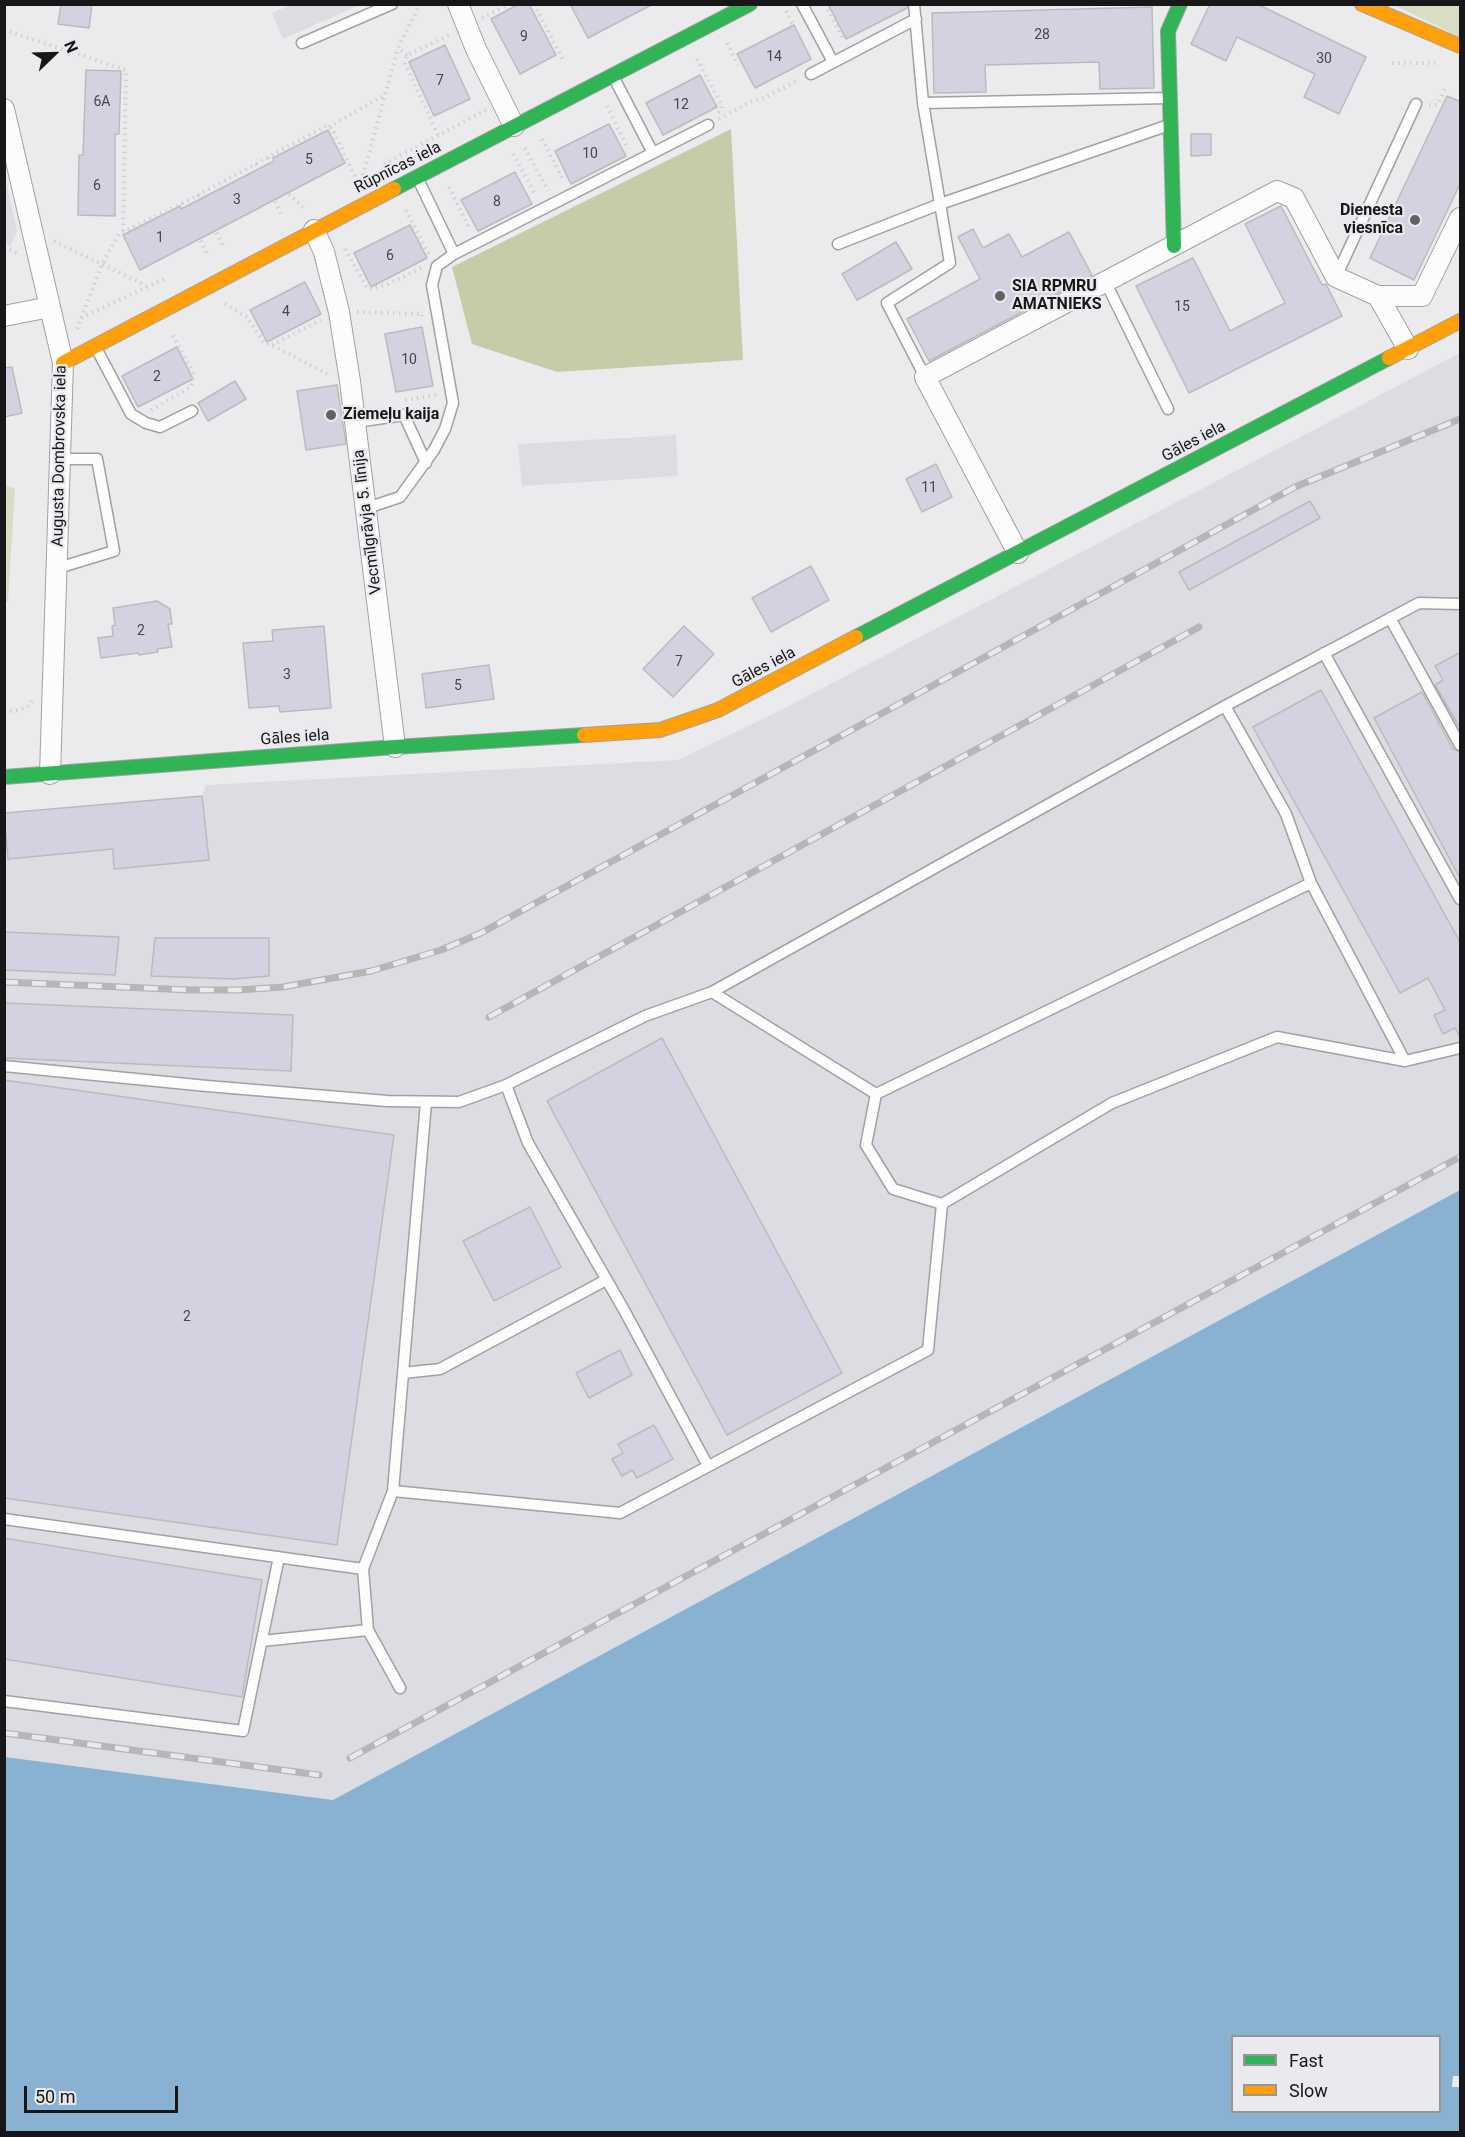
<!DOCTYPE html>
<meta charset="utf-8">
<style>
body{margin:0}
#map{position:relative;width:1465px;height:2137px;overflow:hidden;background:#ebebed;font-family:Roboto,sans-serif}
canvas{display:block}
.frame{position:absolute;inset:0;border:6px solid #171719;pointer-events:none}
.legend{position:absolute;left:1231px;top:2035px;width:210px;height:78px;box-sizing:border-box;background:#eaeaee;border:2px solid #969699;margin:0;padding:8px 10px;list-style:none;font-size:18px;color:#171719}
.legend li{display:flex;align-items:center;gap:12px;height:30px}
.legend b{width:30px;border:2px solid #969699}
.north{position:absolute;left:24px;top:24px;width:60px;height:60px;-webkit-text-stroke:4px #eaeaee;paint-order:stroke;rotate:67deg;font-size:16px;font-weight:700;line-height:24px;text-align:center;color:#171719}
.north::after{content:'';display:block;margin:auto;width:21px;height:27px;background:#171719;clip-path:polygon(50% 0,100% 100%,50% 72%,0 100%)}
.scale{position:absolute;left:24px;top:2086px;width:154px;height:27px;box-sizing:border-box;border:3px solid #171719;border-top:0;padding-left:8px;font-size:18px;line-height:21px;white-space:nowrap;color:#171719;-webkit-text-stroke:4px #eaeaee;paint-order:stroke}
</style>
<div id="map">
<canvas width="1465" height="2137"></canvas>
<div class="frame"></div>
<ul class="legend">
<li><b style="height:8px;background:#30b455"></b>Fast</li>
<li><b style="height:8px;background:#ff9f0a"></b>Slow</li>
</ul>
<div class="north">N</div>
<div class="scale">50 m</div>
</div>
<script>
const ctx = document.querySelector('canvas').getContext('2d');
ctx.lineJoin = 'round';
function paint(path, color) { ctx.fillStyle = color; ctx.fill(path, 'evenodd'); }
const toPath = rows => new Path2D(rows.map(r => 'M' + r).join(''));
function strokePath(path, color, width, dash) { ctx.strokeStyle = color; ctx.lineWidth = width; ctx.lineCap = dash ? 'butt' : 'round'; ctx.setLineDash(dash || []); ctx.stroke(path); }
function drawText(font, color, halo, rows, align = 'center') {
  ctx.font = font + ' Roboto,sans-serif'; ctx.lineWidth = 4.5; ctx.setLineDash([]); ctx.textBaseline = 'middle'; ctx.strokeStyle = halo; ctx.fillStyle = color; for (const [text, x, y, turn = 0] of rows) {
    ctx.save(); ctx.translate(x, y); ctx.rotate((+turn || 0) * Math.PI / 180); ctx.textAlign = isNaN(turn) ? turn : align; if (halo) ctx.strokeText(text, 0, 0); ctx.fillText(text, 0, 0); ctx.restore();
  }
}
paint(toPath([
 [291,5,291,4,359,5,283,39,272,13],
 [5,175,17,231,10,246,5,243],
 [1460,353,1460,1190,333,1800,5,1757,5,814,202,796,206,785,678,760,781,710],
 [676,435,678,476,522,486,518,444]
]), '#dcdce3');
paint(toPath([
 [1394,5,1460,5,1460,37],
 [4,484,15,489,8,601,5,603]
]), '#d9ddc4');
paint(toPath([
 [731,129,743,360,557,372,472,344,452,267]
]), '#c7cca8');
paint(toPath([
 [1460,1190,1460,2076,1453,2076,1452,2087,1460,2087,1460,2132,5,2132,5,1757,333,1800],
 [1232,2036,1440,2036,1440,2112,1232,2112]
]), '#89b2d2');
const building = toPath([
 [61,4,92,4,89,28,58,24,61,4],
 [519,4,529,4,556,55,520,74,491,19,519,4],
 [570,4,653,4,588,38,570,4],
 [828,4,907,4,907,8,846,39,828,4],
 [1210,4,1257,4,1366,57,1339,114,1304,97,1315,74,1237,37,1226,61,1191,44,1210,4],
 [1152,7,1154,88,1100,89,1099,62,985,65,986,92,934,93,932,13,1152,7],
 [794,25,811,59,755,88,737,54,794,25],
 [445,45,470,99,434,116,409,62,445,45],
 [86,70,121,71,119,134,115,134,115,216,78,215,79,155,83,155,86,70],
 [700,75,717,107,663,135,646,103,700,75],
 [1447,96,1461,102,1461,182,1414,280,1370,258,1447,96],
 [609,124,626,156,571,184,555,151,609,124],
 [328,130,345,163,140,270,123,235,180,206,181,209,274,161,273,158,328,130],
 [1191,134,1211,134,1211,155,1191,156,1191,134],
 [515,172,532,204,478,231,461,200,515,172],
 [1281,206,1322,285,1326,284,1342,316,1189,393,1136,286,1193,258,1230,331,1285,303,1245,224,1281,206],
 [410,225,427,258,371,287,354,253,410,225],
 [973,229,983,248,1009,234,1022,257,1069,232,1092,275,929,361,907,319,980,279,958,237,973,229],
 [896,242,912,269,857,300,842,274,896,242],
 [305,282,321,314,267,342,250,310,305,282],
 [422,327,433,386,396,392,385,334,422,327],
 [177,347,193,379,138,407,122,376,177,347],
 [12,367,22,413,4,417,4,368,12,367],
 [235,381,246,399,208,421,198,403,235,381],
 [337,385,346,444,306,450,297,391,337,385],
 [936,464,952,497,922,512,906,479,936,464],
 [1310,501,1320,518,1189,590,1179,572,1310,501],
 [811,566,829,600,771,632,752,598,811,566],
 [157,601,170,609,172,624,168,624,172,647,157,649,158,652,139,655,138,653,101,658,98,638,113,636,112,626,115,625,113,608,157,601],
 [324,626,331,708,280,712,279,706,249,708,243,643,273,641,272,630,324,626],
 [684,626,714,654,673,697,643,669,684,626],
 [1461,652,1461,730,1435,685,1443,680,1435,666,1461,652],
 [489,665,494,699,426,708,422,674,489,665],
 [1321,690,1461,944,1461,1039,1455,1028,1443,1034,1434,1015,1445,1010,1428,978,1400,993,1253,727,1321,690],
 [1422,692,1453,749,1461,752,1461,880,1374,718,1422,692],
 [202,796,209,860,114,869,113,849,8,859,4,813,202,796],
 [4,932,119,937,115,975,4,970,4,932],
 [155,938,269,938,269,976,233,979,151,976,155,938],
 [4,1003,293,1015,291,1071,4,1058,4,1003],
 [662,1038,842,1373,727,1435,547,1101,662,1038],
 [4,1080,394,1135,337,1545,4,1498,4,1080],
 [530,1207,561,1267,494,1301,463,1241,530,1207],
 [620,1350,632,1375,589,1398,576,1373,620,1350],
 [654,1425,673,1459,637,1478,632,1470,622,1476,612,1459,623,1453,618,1444,654,1425],
 [4,1538,262,1580,242,1697,4,1659,4,1538]
]);
paint(building, '#d2d2e0');
strokePath(building, '#bbbbbd', 1.5);
const lane = toPath([
 [802,4,833,62],
 [914,4,923,103,950,263,887,303,925,377],
 [302,43,392,4],
 [811,74,916,19],
 [613,76,653,153],
 [923,103,1169,98],
 [417,177,454,254],
 [838,244,940,204,1169,125],
 [1336,277,1416,104],
 [1106,283,1168,409],
 [95,346,131,414,146,423,160,427,192,411],
 [356,422,404,415,426,463],
 [367,508,400,497,434,450,445,429,453,403,432,285,437,266,454,254,708,125],
 [58,568,114,551,97,459,60,459],
 [1390,618,1460,745],
 [1324,653,1460,899],
 [1225,706,1286,814,1311,883],
 [712,992,876,1094],
 [1405,1061,1311,883,876,1094,866,1145,893,1189,942,1204,1112,1103,1277,1037,1405,1061,1460,1048],
 [4,1066,207,1086,387,1101,459,1102,506,1085,645,1016,712,992,1225,706,1419,603,1460,604],
 [506,1085,528,1143,624,1310,708,1466],
 [403,1373,440,1369,606,1280],
 [393,1491,426,1102],
 [4,1519,363,1569,393,1491,620,1513,928,1350,942,1204],
 [363,1569,368,1630,400,1688],
 [262,1641,368,1630],
 [4,1701,243,1731,279,1557]
]);
const street = toPath([
 [458,4,476,49,514,126],
 [4,109,63,363,50,774],
 [314,230,324,252,339,312,350,381,395,747],
 [1378,296,1422,296,1460,218],
 [4,316,50,307],
 [1018,553,925,377,1277,191,1294,198,1336,277,1378,296,1408,349]
]);
const fast = toPath([
 [394,189,750,4],
 [1174,246,1168,31,1180,4],
 [856,637,1389,358],
 [4,777,395,747,584,735]
]);
const slow = toPath([
 [1362,4,1460,46],
 [1389,358,1460,321],
 [63,363,394,189],
 [584,735,660,730,718,710,856,637]
]);
strokePath(lane, '#a1a1a3', 13);
strokePath(street, '#a1a1a3', 22);
strokePath(fast, '#a1a1a3', 16);
strokePath(slow, '#a1a1a3', 16);
strokePath(toPath([
 [534,4,563,60],
 [825,4,844,41],
 [933,4,1000,4],
 [1037,4,1037,10],
 [786,11,792,23,796,25],
 [482,18,509,4],
 [4,30,126,70,123,232],
 [727,43,738,65],
 [407,55,398,48,420,4],
 [697,59,722,106,721,111,715,114],
 [1392,63,1436,63],
 [1429,105,1437,105,1445,89],
 [607,106,628,149],
 [719,119,752,101,764,98,798,80],
 [329,127,383,96],
 [438,135,405,63,407,55,452,34],
 [542,139,564,181],
 [525,148,548,191],
 [513,154,536,196],
 [268,158,287,193,303,207],
 [256,164,283,217],
 [384,164,486,110],
 [363,175,398,48],
 [449,187,470,230],
 [198,195,224,248],
 [182,203,208,256],
 [406,210,429,255],
 [54,241,147,286],
 [4,247,18,253],
 [345,249,368,289,386,285,421,268],
 [225,304,247,317,265,344,272,345,331,376],
 [357,312,422,314,422,316],
 [81,318,164,279],
 [77,329,102,264,119,234,189,200,326,126,332,128,356,179],
 [272,345,321,320],
 [405,400,436,395],
 [151,410,191,387,194,374,171,332],
 [4,712,18,710,28,706,32,701]
]), '#d0d0d1', 4, [1.5, 4.5]);
strokePath(lane, '#fcfcfc', 10);
strokePath(street, '#fcfcfc', 20);
strokePath(fast, '#30b455', 14);
strokePath(slow, '#ff9f0a', 14);
const rail = toPath([
 [4,982,191,990,238,990,283,987,371,971,441,950,481,933,1295,487,1460,419],
 [489,1017,1199,627],
 [4,1733,319,1775],
 [350,1758,1460,1157]
]);
strokePath(rail, '#b6b6b7', 7);
strokePath(rail, '#eaeaee', 4.5, [14]);
for (const [x, y, r, color] of [
 [1415,220,6,"#616163"],
 [1000,296,6,"#616163"],
 [331,415,6,"#616163"]
]) { const dot = new Path2D(); dot.arc(x, y, r, 0, 2 * Math.PI); ctx.fillStyle = color; ctx.fill(dot); strokePath(dot, '#eaeaee', 2); }
drawText('14px', '#46464b', null, [
 ["28",1042,35],
 ["9",524,37],
 ["14",774,57],
 ["30",1324,59],
 ["7",440,81],
 ["6A",102,102],
 ["12",681,105],
 ["10",590,154],
 ["5",309,160],
 ["6",97,186],
 ["3",237,200],
 ["8",497,202],
 ["1",160,238],
 ["6",390,256],
 ["15",1182,307],
 ["4",286,312],
 ["10",409,360],
 ["2",157,377],
 ["11",929,488],
 ["2",141,631],
 ["7",679,662],
 ["3",287,675],
 ["5",458,686],
 ["2",187,1317]
]);
drawText('16px', '#171719', '#eaeaee', [
 ["Rūpnīcas iela",398,168,-27],
 ["Gāles iela",1194,442,-28],
 ["Augusta Dombrovska iela",60,456,-89],
 ["Vecmīlgrāvja 5. līnija",368,522,-97],
 ["Gāles iela",764,668,-28],
 ["Gāles iela",295,738,-4]
]);
drawText('bold 16px', '#171719', '#eaeaee', [
 ["Dienesta",1403,211,"right"],
 ["viesnīca",1403,229,"right"],
 ["SIA RPMRU",1012,287],
 ["AMATNIEKS",1012,305],
 ["Ziemeļu kaija",343,415]
], 'left');
</script>
